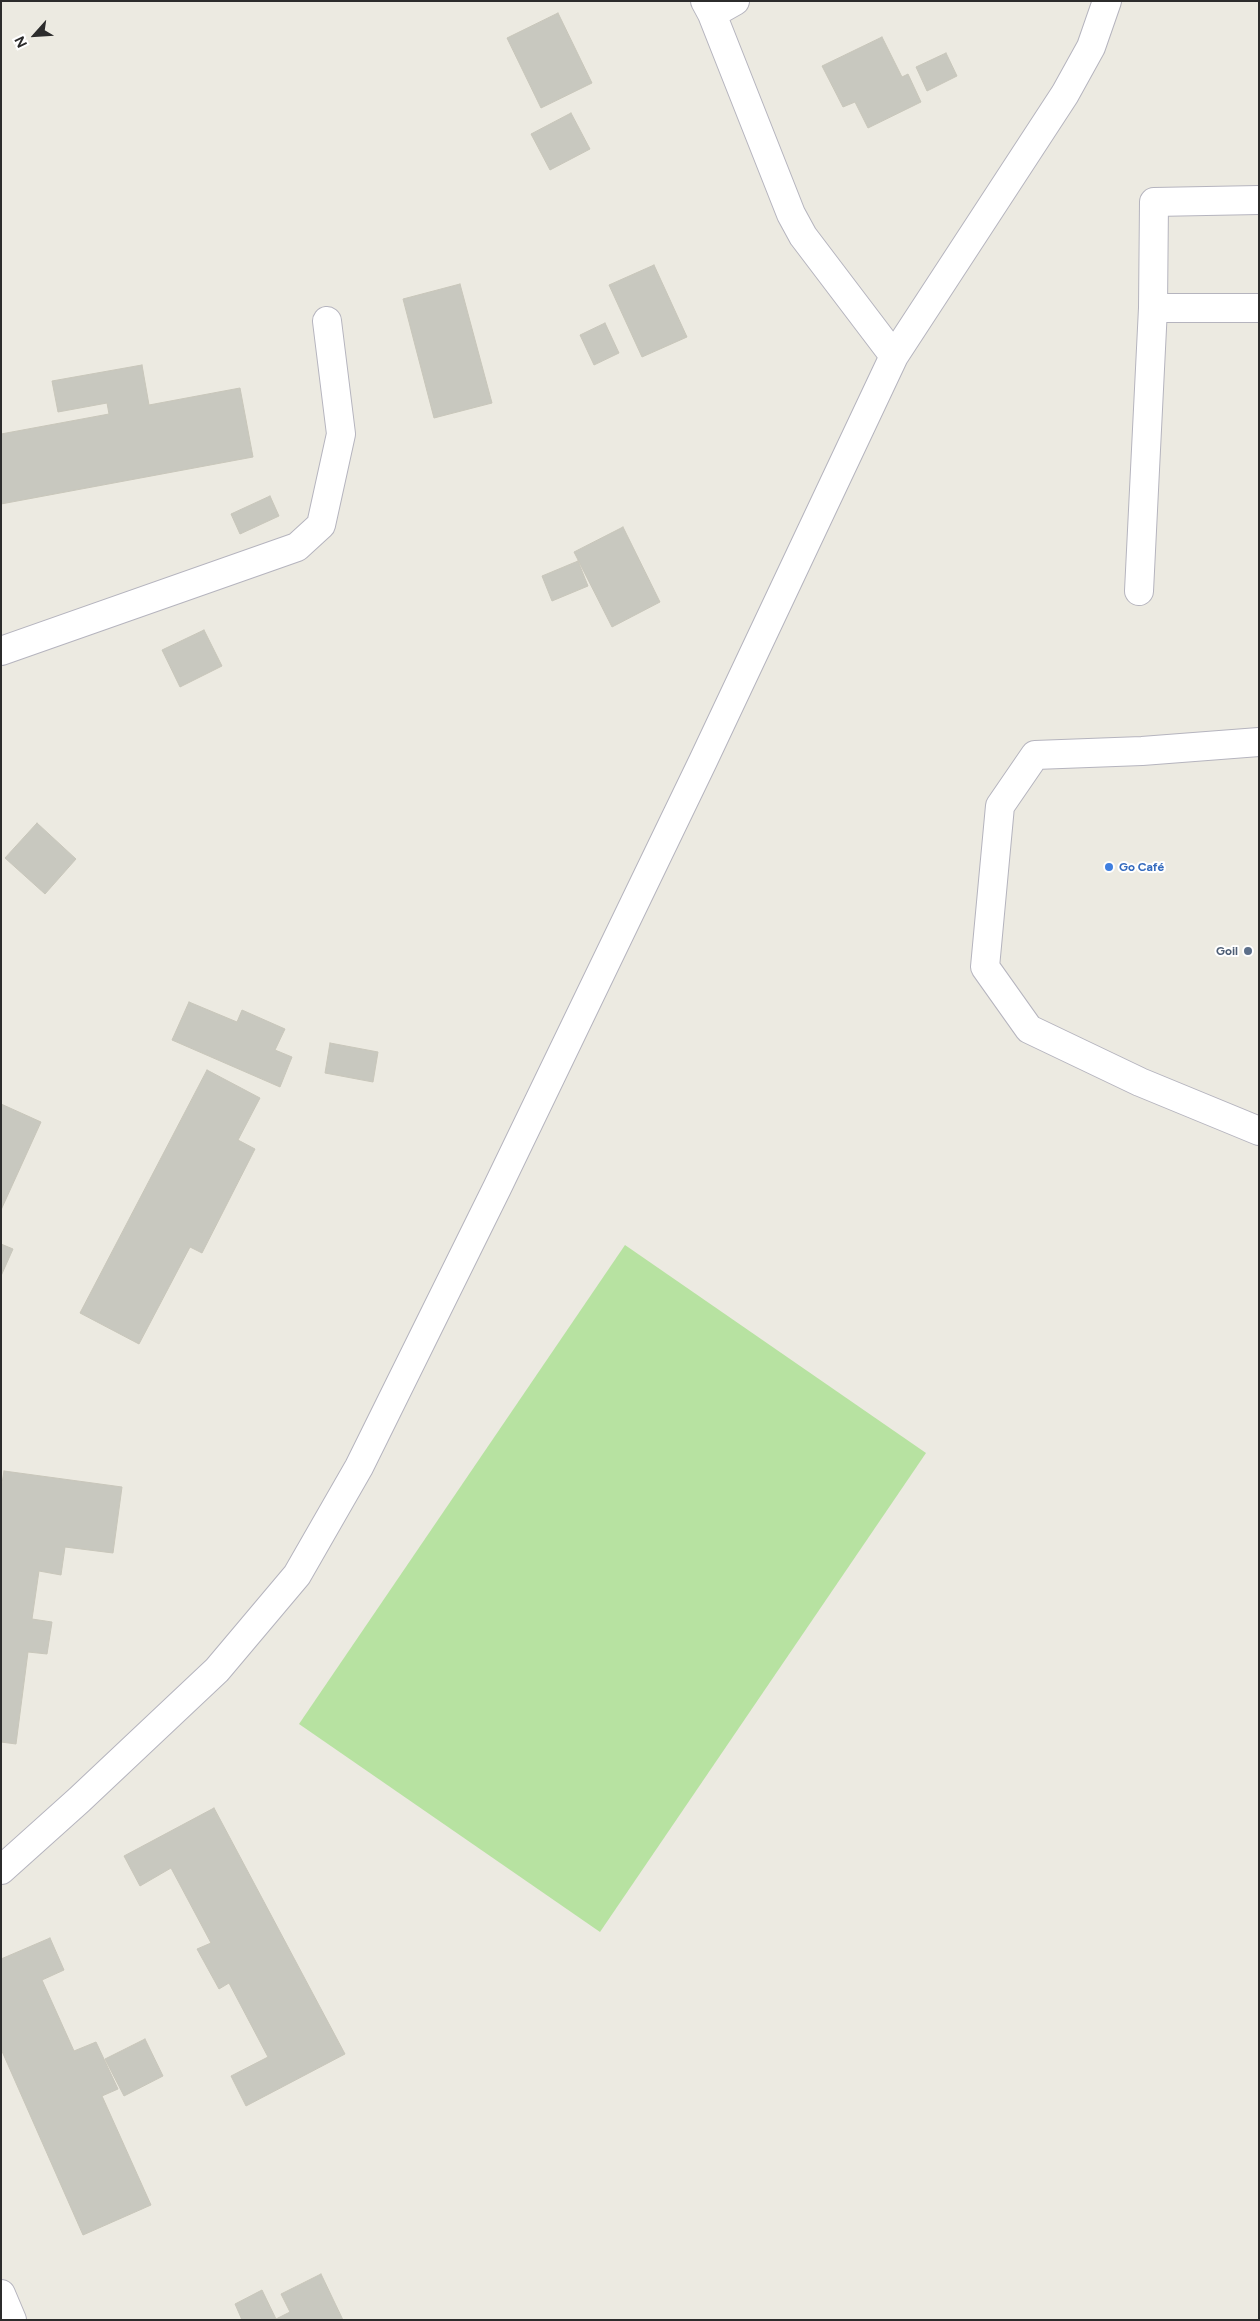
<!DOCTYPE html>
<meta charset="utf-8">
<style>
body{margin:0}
#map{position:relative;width:1260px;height:2321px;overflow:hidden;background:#eceae1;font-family:Figtree,sans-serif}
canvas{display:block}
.frame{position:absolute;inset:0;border:2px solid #2c2c2c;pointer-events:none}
.north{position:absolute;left:10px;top:10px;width:50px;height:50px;-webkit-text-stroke:4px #fff;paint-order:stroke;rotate:244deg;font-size:14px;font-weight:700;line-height:20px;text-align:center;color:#2c2c2c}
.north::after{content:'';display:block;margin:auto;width:18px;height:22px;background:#2c2c2c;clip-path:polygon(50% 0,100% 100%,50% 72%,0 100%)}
</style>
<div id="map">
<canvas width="1260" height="2321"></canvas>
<div class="frame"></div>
<div class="north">N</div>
</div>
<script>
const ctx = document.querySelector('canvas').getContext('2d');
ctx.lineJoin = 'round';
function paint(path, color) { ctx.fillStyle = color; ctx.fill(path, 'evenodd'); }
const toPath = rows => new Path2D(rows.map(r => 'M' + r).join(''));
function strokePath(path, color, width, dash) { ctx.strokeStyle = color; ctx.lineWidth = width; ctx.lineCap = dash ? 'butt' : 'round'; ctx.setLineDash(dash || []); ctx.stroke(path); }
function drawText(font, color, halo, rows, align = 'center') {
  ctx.font = font + ' Figtree,sans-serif'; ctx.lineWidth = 4; ctx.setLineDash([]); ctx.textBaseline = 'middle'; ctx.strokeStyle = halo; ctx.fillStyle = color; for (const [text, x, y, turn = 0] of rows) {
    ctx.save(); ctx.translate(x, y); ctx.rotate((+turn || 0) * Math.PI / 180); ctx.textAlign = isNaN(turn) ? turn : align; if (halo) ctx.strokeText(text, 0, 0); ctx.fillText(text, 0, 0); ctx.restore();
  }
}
paint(toPath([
 [625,1245,926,1453,600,1932,299,1724]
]), '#b7e2a1');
const building = toPath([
 [558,13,592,83,541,108,507,38,558,13],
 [882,37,902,77,908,74,921,102,868,128,855,102,843,107,822,66,882,37],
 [946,53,957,76,927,91,916,67,946,53],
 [571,113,590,149,550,170,531,134,571,113],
 [654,265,687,337,642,357,609,285,654,265],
 [460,284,492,403,434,418,403,299,460,284],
 [605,323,619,353,594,365,580,335,605,323],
 [142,365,149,405,240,388,253,457,1,504,1,434,109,414,107,403,58,412,52,381,142,365],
 [270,496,279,516,240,534,231,514,270,496],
 [623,527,660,602,612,627,574,552,623,527],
 [578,561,588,586,552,601,542,576,578,561],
 [204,630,222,666,180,687,162,650,204,630],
 [37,823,76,859,45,894,5,858,37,823],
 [189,1002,237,1022,242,1010,285,1029,275,1050,292,1057,280,1087,172,1040,189,1002],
 [330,1043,378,1052,373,1082,325,1073,330,1043],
 [207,1070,260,1098,238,1140,255,1149,202,1253,190,1247,139,1344,80,1313,207,1070],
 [1,1104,41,1122,1,1210,1,1104],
 [1,1244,13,1249,1,1276,1,1244],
 [4,1471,122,1487,113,1553,65,1547,61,1575,39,1571,32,1619,52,1622,47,1654,28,1652,16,1744,1,1742,1,1490,4,1471],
 [214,1808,345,2054,246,2106,231,2076,268,2057,229,1983,219,1989,197,1949,211,1943,171,1868,140,1886,124,1856,214,1808],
 [50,1938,64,1970,42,1980,74,2051,96,2042,118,2089,102,2096,151,2205,83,2235,1,2049,1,1959,50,1938],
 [145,2039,163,2076,124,2096,105,2059,145,2039],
 [321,2274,343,2320,242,2320,235,2304,262,2290,276,2319,290,2312,281,2294,321,2274]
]);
paint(building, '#c8c8bf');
strokePath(building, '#c8c6ba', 1);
const minor = toPath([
 [705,1,712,14,791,214,803,236,894,356],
 [712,14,735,1],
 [1153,308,1154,202,1259,200],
 [1139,591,1153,308,1259,308],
 [1,651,297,547,321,525,341,434,327,321],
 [1259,742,1142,751,1035,755,1000,806,985,967,1029,1029,1140,1082,1259,1131],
 [1,1870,79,1800,217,1670,297,1575,359,1467,497,1188,703,761,894,356,1065,94,1091,47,1107,1],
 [1,2294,12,2320]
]);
strokePath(minor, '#b5b4be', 30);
strokePath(minor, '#fff', 28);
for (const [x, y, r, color] of [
 [1109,867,5,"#3f7fe0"],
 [1248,951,5,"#5c6f8a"]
]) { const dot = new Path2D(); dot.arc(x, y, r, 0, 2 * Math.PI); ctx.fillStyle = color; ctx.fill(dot); strokePath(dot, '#fff', 2); }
drawText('bold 12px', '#366cbe', '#fff', [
 ["Go Café",1119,867]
], 'left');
drawText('bold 12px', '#4e5e75', '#fff', [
 ["Goil",1238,951]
], 'right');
</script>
